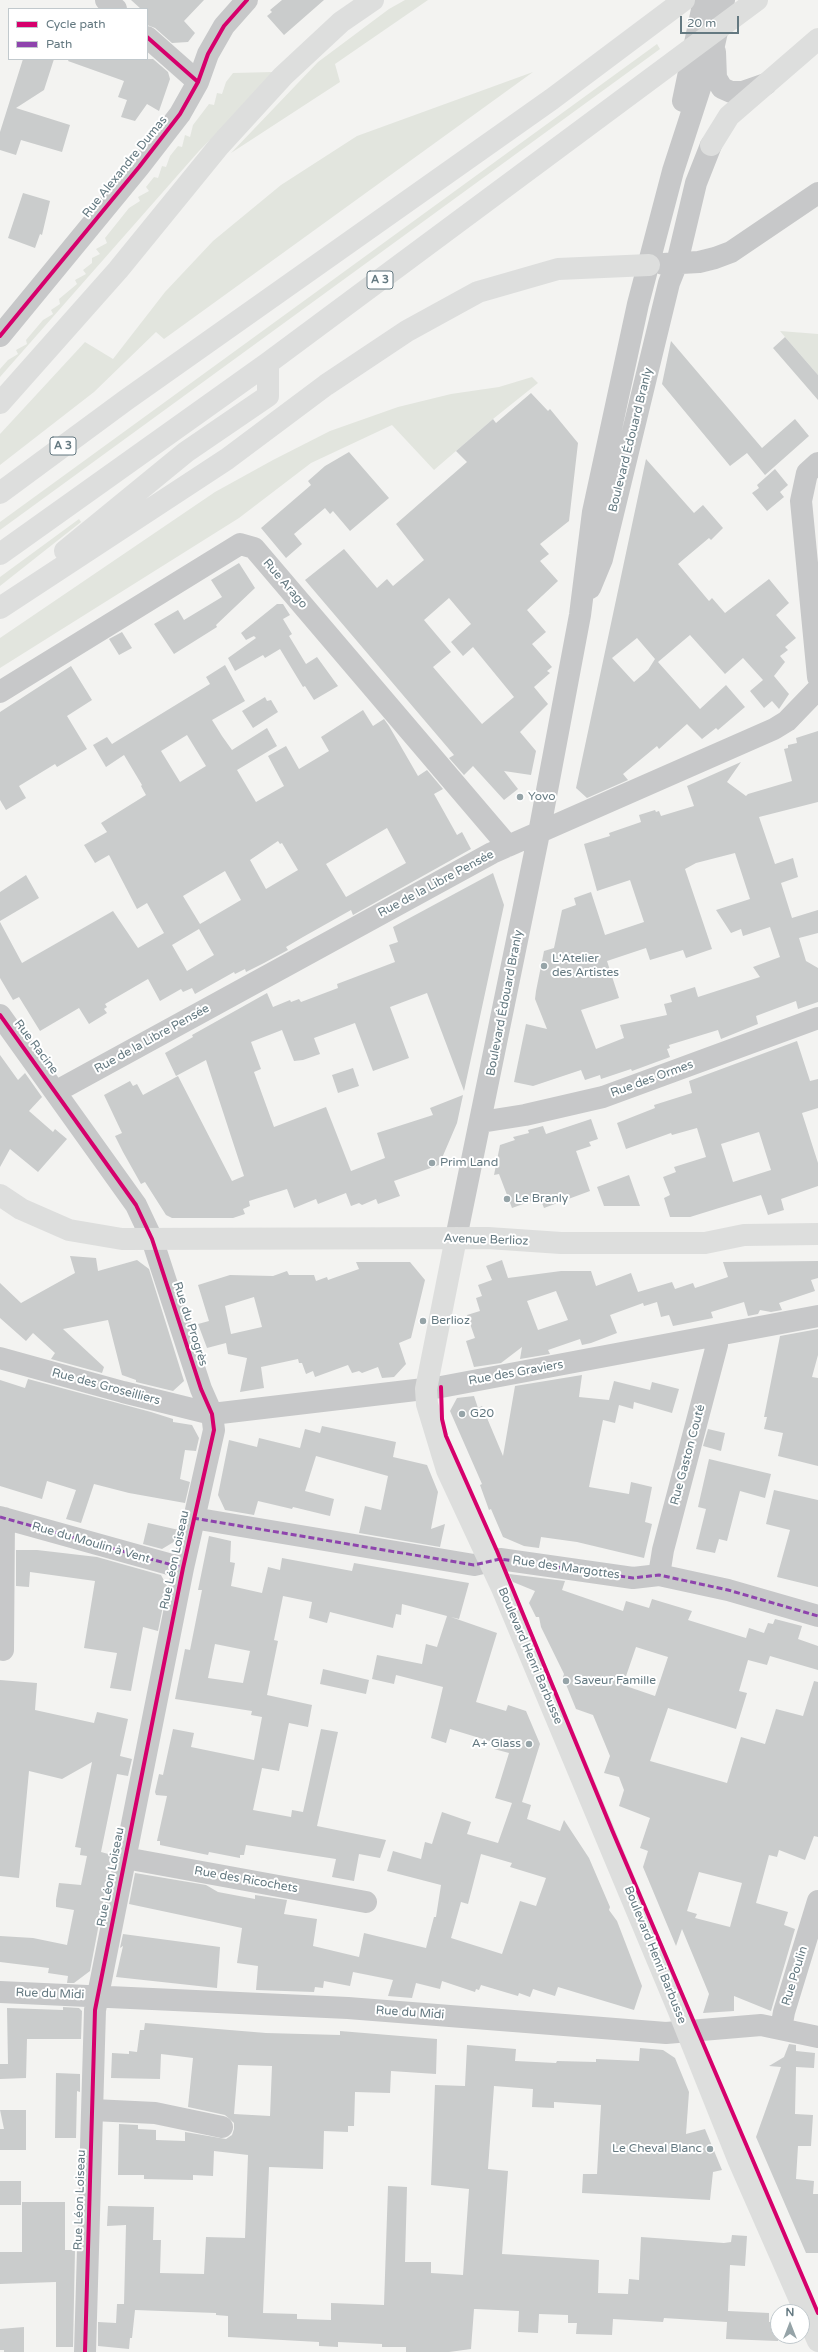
<!DOCTYPE html>
<meta charset="utf-8">
<style>
body{margin:0}
#map{position:relative;width:818px;height:2352px;overflow:hidden;background:#f3f3f1;font-family:"Varela Round",sans-serif}
canvas{display:block}
.legend{position:absolute;left:8px;top:8px;width:140px;height:52px;box-sizing:border-box;background:#fff;border:1px solid #c1c9cd;margin:0;padding:5px 7px;list-style:none;font-size:12px;color:#647981}
.legend li{display:flex;align-items:center;gap:8px;height:20px}
.legend b{width:20px;border:1px solid #c1c9cd}
.north{position:absolute;left:770px;top:2304px;width:40px;height:40px;box-sizing:border-box;background:#fff;border:1px solid #c1c9cd;border-radius:50%;rotate:0deg;font-size:11px;font-weight:700;line-height:16px;text-align:center;color:#647981}
.north::after{content:'';display:block;margin:auto;width:14px;height:18px;background:#96a4a8;clip-path:polygon(50% 0,100% 100%,50% 72%,0 100%)}
.scale{position:absolute;left:680px;top:16px;width:59px;height:18px;box-sizing:border-box;border:2px solid #647981;border-top:0;padding-left:5px;font-size:12px;line-height:14px;white-space:nowrap;color:#647981;-webkit-text-stroke:3px #fff;paint-order:stroke}
</style>
<div id="map">
<canvas width="818" height="2352"></canvas>
<ul class="legend">
<li><b style="height:5px;background:#d6006c"></b>Cycle path</li>
<li><b style="height:5px;background:#8e44ad"></b>Path</li>
</ul>
<div class="north">N</div>
<div class="scale">20 m</div>
</div>
<script>
const ctx = document.querySelector('canvas').getContext('2d');
ctx.lineJoin = 'round';
function paint(path, color) { ctx.fillStyle = color; ctx.fill(path, 'evenodd'); }
const toPath = rows => new Path2D(rows.map(r => 'M' + r).join(''));
function strokePath(path, color, width, dash) { ctx.strokeStyle = color; ctx.lineWidth = width; ctx.lineCap = dash ? 'butt' : 'round'; ctx.setLineDash(dash || []); ctx.stroke(path); }
function drawText(font, color, halo, rows, align = 'center') {
  ctx.font = font + ' "Varela Round",sans-serif'; ctx.lineWidth = 4; ctx.setLineDash([]); ctx.textBaseline = 'middle'; ctx.strokeStyle = halo; ctx.fillStyle = color; for (const [text, x, y, turn = 0] of rows) {
    ctx.save(); ctx.translate(x, y); ctx.rotate((+turn || 0) * Math.PI / 180); ctx.textAlign = isNaN(turn) ? turn : align; if (halo) ctx.strokeText(text, 0, 0); ctx.fillText(text, 0, 0); ctx.restore();
  }
}
paint(toPath([
 [405,0,428,0,335,64,340,82,231,153,318,62,389,9],
 [330,19,199,151,0,377,0,369,8,360,18,354,16,350,27,344,26,340,43,320,53,314,51,310,60,304,59,299,77,284,75,280,86,274,83,270,92,263,92,258,100,254,96,249,107,243,105,238,129,208,140,201,138,197,149,191,146,187,154,177,158,178,162,166,166,167,170,156,178,146,182,147,185,135,190,137,193,125,209,104,214,105,217,93,222,94,226,82,233,73,273,72],
 [657,44,660,49,0,530,0,522],
 [533,72,164,339,156,332,94,392,0,465,0,434,85,342,113,359,165,292,213,241,281,185,357,136],
 [780,331,818,334,818,375,785,337],
 [532,377,538,383,493,419,434,470,392,425,311,463,239,518,0,668,0,638,215,492,273,460,330,431,398,407,451,394,499,387],
 [79,519,81,522,0,586,0,577]
]), '#e2e5de');
paint(toPath([
 [131,0,204,0,184,21,195,33,188,42,172,43,155,28,147,25,147,9,141,9],
 [282,0,324,0,284,35,267,16,272,12,270,10],
 [23,59,54,59,44,90,16,108,70,125,62,152,21,140,16,155,0,150,0,132],
 [69,59,153,59,168,72,170,79,159,111,147,104,135,121,121,117,127,100,118,97,124,81,68,61],
 [23,193,50,201,42,235,40,234,35,248,8,238],
 [785,337,818,375,818,400,773,348],
 [671,341,762,448,795,419,809,436,765,475,747,453,730,466,662,384],
 [531,393,548,411,550,409,578,443,569,521,540,544,549,554,540,561,558,581,527,610,546,632,532,644,552,667,547,671,550,673,534,687,548,704,520,732,536,751,531,775,504,771,518,789,504,800,473,766,464,775,449,758,454,755,305,580,344,549,377,588,387,579,393,586,424,560,396,524,467,462,456,451,493,419,496,423],
 [449,598,471,624,451,642,463,656,473,647,514,697,482,724,433,667,451,652,424,620],
 [349,452,389,498,350,531,333,511,330,514,325,508,294,534,302,544,286,558,261,528,311,485,308,481,325,466],
 [646,459,694,513,703,505,723,528,711,540,709,538,678,564,709,601,712,598,725,613,769,579,789,603,776,615,796,638,785,647,788,650,780,656,785,662,774,676,789,694,779,709,772,701,764,708,750,691,763,680,743,658,725,674,690,635,658,662,700,709,726,685,745,707,718,730,716,728,702,739,687,724,659,749,657,746,623,774,628,780,587,798,576,788],
 [637,638,655,659,648,670,634,682,612,658],
 [775,469,788,485,780,492,784,497,767,511,752,493,759,488,757,485],
 [239,563,255,588,216,625,217,627,174,654,154,624,178,610,184,620,222,597,211,580],
 [277,604,283,604,290,615,283,619,292,634,289,636,306,664,317,657,338,686,314,700,305,686,303,687,280,649,265,658,263,655,235,671,228,658,256,638,254,636,246,640,241,633],
 [122,632,132,648,119,655,109,639],
 [225,665,245,701,212,720,222,736,232,750,267,728,277,746,237,770,256,802,284,786,268,756,286,746,299,769,329,751,321,737,363,710,373,726,384,719,389,726,418,776,427,770,443,789,434,794,457,835,462,832,471,849,353,915,351,910,303,937,286,947,288,950,264,963,246,972,245,969,235,974,234,972,195,994,192,988,183,992,181,989,160,1001,148,979,105,1004,107,1007,104,1009,107,1013,89,1024,79,1008,40,1031,19,997,13,1000,0,978,0,922,22,963,113,911,138,948,164,933,147,903,137,909,109,855,95,863,84,845,107,832,101,823,146,795,141,786,142,785,124,755,106,767,93,745,107,737,112,744,210,684,206,677],
 [187,735,206,766,180,782,161,751],
 [387,828,406,863,346,897,326,864],
 [278,841,280,844,282,843,298,870,266,889,250,860],
 [225,871,241,900,200,924,183,896],
 [199,929,214,955,187,971,172,945],
 [71,666,92,700,67,716,87,749,57,767,55,764,19,786,26,798,6,810,0,800,0,712],
 [265,697,267,701,271,700,278,712,253,728,242,711],
 [818,731,818,802,759,817,775,864,793,858,798,877,781,883,792,918,818,910,818,933,799,938,806,961,818,968,818,1002,798,1009,796,1001,756,1016,758,1024,721,1039,718,1030,669,1045,670,1048,667,1049,670,1057,632,1071,631,1069,601,1079,600,1075,585,1080,581,1070,533,1086,514,1082,526,1024,547,1029,535,999,536,991,544,951,554,948,562,910,576,905,574,898,591,892,605,935,644,922,630,880,597,891,584,844,610,836,609,833,641,822,639,815,655,810,656,812,659,811,661,816,694,806,687,786,741,762,727,782,746,796,748,794,792,781,784,749,788,748,788,745,797,743,796,738],
 [735,853,750,899,716,910,731,933,741,929,743,936,770,927,780,957,753,967,760,977,698,997,695,987,670,995,672,1002,664,1004,667,1015,620,1025,624,1038,596,1049,581,1010,619,998,607,961,646,948,650,960,683,950,686,958,712,949,685,869,696,863],
 [493,873,504,905,464,1091,427,993,390,1007,409,1058,373,1071,355,1023,314,1038,320,1054,303,1060,294,1061,282,1030,251,1042,261,1069,254,1072,274,1127,326,1107,351,1171,385,1158,377,1133,433,1115,430,1108,463,1095,457,1123,439,1165,394,1181,400,1196,378,1204,376,1199,362,1205,359,1203,351,1206,346,1193,318,1204,316,1199,294,1208,287,1189,249,1201,250,1206,243,1209,245,1214,233,1218,172,1218,166,1215,145,1182,141,1184,123,1152,115,1136,122,1133,104,1095,130,1081,133,1086,137,1084,143,1095,178,1076,232,1181,244,1176,206,1060,176,1076,165,1053,193,1037,192,1035,267,993,273,1007,290,1000,291,1002,299,999,301,1002,338,988,337,984,395,962,389,945,398,942,393,927],
 [26,875,39,898,0,921,0,892],
 [797,1041,810,1081,818,1079,818,1108,802,1113,818,1163,818,1186,781,1199,784,1210,768,1215,761,1195,690,1217,670,1217,664,1198,670,1195,663,1177,676,1172,674,1167,706,1157,697,1128,672,1135,671,1133,626,1149,617,1123,655,1108,654,1105,692,1093,689,1081],
 [759,1132,771,1170,733,1182,721,1144],
 [0,1055,18,1080,25,1073,42,1097,29,1111,53,1132,55,1129,67,1139,38,1172,10,1149,0,1167],
 [353,1068,359,1086,338,1093,332,1075],
 [591,1119,598,1139,589,1142,591,1146,576,1151,590,1191,544,1208,540,1198,512,1208,499,1174,494,1175,500,1145,515,1140,513,1137,529,1133,528,1130,543,1126,546,1134],
 [629,1175,640,1206,604,1206,597,1187],
 [70,1256,96,1258,98,1271,137,1260,149,1269,184,1381,173,1391,136,1382,136,1380,122,1375,108,1320,63,1329,104,1367,102,1373,51,1359,55,1353,33,1333,26,1341,0,1318,0,1283,21,1303,75,1273],
 [502,1260,508,1278,561,1271,591,1271,596,1286,631,1273,638,1292,672,1282,675,1289,693,1283,695,1288,728,1277,723,1262,818,1261,818,1278,811,1280,815,1291,779,1303,782,1310,771,1312,760,1310,758,1314,748,1316,744,1302,711,1312,713,1318,673,1326,669,1315,661,1317,657,1302,644,1306,643,1303,610,1315,617,1333,591,1343,582,1345,580,1339,548,1350,550,1354,520,1359,522,1347,501,1363,474,1367,466,1341,475,1338,467,1315,480,1311,476,1298,482,1296,478,1285,492,1280,486,1266],
 [556,1291,568,1320,538,1330,527,1301],
 [356,1262,410,1262,425,1280,411,1338,399,1343,406,1364,394,1377,382,1378,378,1367,362,1373,359,1371,352,1373,348,1365,315,1377,313,1371,306,1374,302,1363,299,1363,298,1359,261,1367,264,1388,240,1392,247,1358,228,1354,226,1343,207,1348,198,1324,209,1321,198,1285,230,1275,273,1276,287,1271,289,1275,314,1275,316,1281,327,1277,328,1280,359,1269],
 [254,1297,262,1327,231,1334,225,1306],
 [818,1329,818,1355,812,1377,818,1378,818,1466,778,1456,783,1433,764,1429,767,1417,764,1417,780,1336],
 [582,1375,579,1397,609,1400,614,1381,650,1390,652,1382,679,1389,672,1413,634,1402,633,1409,619,1405,615,1423,603,1420,589,1487,629,1494,631,1482,652,1487,645,1522,652,1524,644,1558,577,1542,541,1537,539,1548,524,1546,503,1537,491,1509,489,1510,480,1485,482,1484,450,1411,457,1398,474,1396,478,1408,482,1406,503,1456,515,1386],
 [28,1379,151,1412,173,1419,173,1422,192,1425,199,1438,196,1451,185,1450,180,1479,190,1482,185,1503,129,1493,94,1484,81,1523,66,1519,76,1490,47,1481,42,1499,0,1486,0,1380,25,1388],
 [322,1426,396,1442,393,1457,427,1465,438,1492,431,1529,445,1524,440,1547,359,1533,365,1506,381,1510,388,1476,316,1456,305,1491,334,1499,330,1516,293,1507,292,1509,258,1501,254,1515,225,1510,218,1495,229,1440,257,1447,259,1438,300,1448,305,1429,320,1433],
 [708,1429,725,1433,721,1451,703,1446],
 [709,1459,771,1474,765,1498,740,1491,727,1541,719,1539,715,1553,696,1549,706,1509,698,1507],
 [774,1490,818,1500,818,1587,777,1577,790,1530,766,1524],
 [148,1523,179,1530,177,1540,162,1549,143,1544],
 [209,1536,231,1541,230,1562,235,1563,231,1586,262,1593,268,1567,280,1570,282,1558,352,1571,354,1563,469,1583,459,1619,451,1617,497,1633,476,1702,506,1711,508,1705,526,1711,540,1744,522,1802,531,1805,527,1819,560,1831,564,1820,589,1858,610,1907,609,1910,617,1921,642,1986,634,2010,558,1987,555,1996,533,1989,530,1997,519,1993,518,1996,481,1985,479,1990,476,1989,475,1992,442,1981,440,1989,416,1983,412,1998,388,1996,393,1980,353,1972,350,1986,324,1981,323,1988,315,1987,314,1992,256,1990,258,1966,237,1963,242,1928,129,1904,135,1873,206,1885,218,1892,255,1899,255,1895,287,1900,284,1914,317,1919,313,1946,359,1957,364,1933,426,1948,434,1917,436,1917,441,1885,387,1871,393,1851,421,1859,425,1842,432,1844,442,1812,471,1822,467,1834,498,1843,512,1803,495,1798,509,1753,494,1749,496,1743,450,1729,446,1743,431,1738,443,1687,396,1675,394,1684,372,1679,377,1655,422,1664,426,1644,437,1647,447,1616,402,1604,401,1615,396,1614,393,1628,330,1612,327,1623,309,1618,312,1602,283,1596,274,1640,278,1641,267,1695,312,1705,308,1727,289,1723,279,1771,262,1768,253,1810,291,1817,292,1810,303,1812,321,1729,338,1732,317,1826,386,1840,380,1858,359,1854,354,1881,332,1877,336,1859,246,1845,244,1855,240,1855,240,1858,209,1852,208,1855,160,1845,160,1841,157,1841,167,1796,156,1795,155,1792,159,1774,163,1775,173,1729,194,1733,191,1747,254,1760,262,1717,251,1715,252,1711,175,1699,185,1649,190,1650,202,1590,198,1590],
 [215,1644,250,1651,243,1683,208,1678],
 [481,1854,512,1863,510,1867,546,1878,536,1906,520,1901,502,1954,451,1938,461,1902,468,1904],
 [16,1550,37,1550,97,1557,161,1575,167,1586,158,1631,143,1627,131,1691,110,1688,117,1653,84,1648,95,1581,30,1572,29,1587,16,1586],
 [509,1574,565,1581,562,1590,623,1611,626,1601,649,1608,652,1599,692,1611,688,1620,746,1638,749,1628,764,1633,768,1623,773,1624,775,1619,802,1626,798,1639,818,1646,818,1670,770,1656,767,1665,748,1660,739,1691,747,1693,736,1729,668,1708,650,1761,727,1783,741,1737,765,1744,776,1709,803,1716,814,1681,818,1682,818,1837,814,1836,805,1860,779,1850,777,1857,769,1855,756,1903,788,1912,784,1925,795,1929,771,2011,734,1996,734,2011,703,2013,709,1994,682,1929,676,1946,643,1867,648,1851,640,1848,650,1818,619,1806,624,1790,619,1777,604,1773,610,1756,593,1715,576,1709,563,1677,564,1674,541,1627,539,1617,536,1617,529,1603,535,1591,513,1582],
 [636,1647,668,1657,655,1696,623,1685],
 [699,1872,742,1883,730,1927,695,1918,697,1914,687,1911],
 [323,1669,369,1680,366,1694,320,1684],
 [0,1680,37,1683,35,1710,94,1723,97,1712,128,1719,120,1756,132,1759,128,1776,117,1774,101,1852,112,1855,90,1971,74,1983,67,1983,68,1976,48,1973,49,1968,0,1962,0,1936,33,1938,67,1945,74,1910,56,1907,56,1900,59,1883,81,1885,87,1856,80,1855,81,1848,75,1847,92,1762,62,1779,29,1771,19,1878,0,1876],
 [123,1934,220,1947,217,1988,116,1977,123,1946,120,1948],
 [63,2007,79,2008,82,2011,81,2039,27,2039,26,2078,0,2079,0,2064,8,2064,7,2008,63,2010],
 [145,2023,266,2033,340,2035,340,2031,437,2039,436,2074,391,2071,390,2093,355,2092,354,2126,348,2126,348,2132,324,2131,323,2169,269,2167,263,2313,297,2314,297,2319,331,2320,331,2303,384,2305,388,2186,407,2187,405,2262,431,2262,431,2273,463,2275,469,2189,431,2185,435,2085,465,2086,467,2045,516,2049,515,2061,556,2063,557,2061,596,2062,596,2059,639,2061,640,2048,663,2050,675,2058,689,2092,686,2134,705,2129,722,2170,713,2172,710,2200,582,2193,583,2174,597,2174,601,2105,554,2102,554,2108,532,2107,533,2089,494,2086,488,2169,508,2171,502,2254,599,2260,598,2293,628,2294,629,2279,639,2280,641,2237,724,2243,731,2242,732,2235,747,2236,745,2266,730,2265,728,2311,769,2313,769,2322,778,2322,778,2341,726,2339,727,2322,664,2318,663,2322,613,2319,612,2335,576,2334,577,2323,568,2323,568,2315,539,2314,538,2333,518,2332,519,2311,476,2309,474,2309,471,2349,449,2352,406,2352,406,2347,382,2347,382,2344,338,2342,338,2347,319,2346,319,2342,228,2337,228,2316,216,2315,216,2313,135,2310,132,2338,130,2338,129,2349,98,2346,98,2322,116,2323,117,2304,124,2304,126,2225,107,2226,108,2206,154,2207,153,2240,161,2240,160,2273,204,2274,206,2237,245,2238,248,2155,214,2151,213,2176,193,2175,193,2180,144,2179,144,2175,118,2175,119,2124,138,2125,138,2129,156,2130,156,2140,185,2141,185,2132,226,2139,232,2135,234,2129,234,2123,225,2115,188,2107,193,2058,161,2054,160,2079,111,2078,112,2053,129,2054,129,2051,137,2052,140,2030,144,2030],
 [238,2065,272,2066,270,2116,234,2114],
 [789,2044,796,2045,796,2051,815,2053,814,2068,796,2067,795,2114,813,2115,811,2146,798,2146,796,2179,814,2181,813,2194,818,2194,818,2253,806,2253,756,2137,781,2067,769,2066,784,2057],
 [56,2073,80,2074,80,2092,77,2091,76,2138,55,2138],
 [0,2110,26,2110,26,2150,0,2150,0,2129,4,2129],
 [0,2181,21,2181,21,2205,0,2205],
 [22,2202,65,2202,65,2250,75,2250,73,2347,56,2347,56,2282,0,2284,0,2252,22,2252],
 [24,2327,24,2352,4,2352,4,2350,0,2350,0,2329]
]), '#cacccc');
strokePath(toPath([
 [106,0,116,9],
 [147,37,198,82],
 [715,52,716,78,722,88,731,92,743,92,766,84],
 [683,101,704,0],
 [663,264,699,262,715,258,731,252,818,193],
 [0,336,139,167,180,114,198,82,208,54,224,26,247,0],
 [818,463,807,473,801,501,818,677],
 [590,588,602,559,669,283,677,263,696,183,711,145],
 [0,692,240,544,254,548,508,846],
 [0,1015,136,1205,152,1239,201,1389,212,1414,214,1430,183,1568,95,2010,85,2352],
 [57,1091,492,853,774,729,787,721,818,689],
 [481,1122,525,1115,603,1097,818,1018],
 [456,1238,539,833,580,615,593,512,638,304,673,171,714,45,724,0],
 [0,1358,123,1392,212,1414,441,1387,818,1316],
 [0,1517,183,1568],
 [193,1518,474,1565,500,1559,633,1578,659,1575,728,1590,818,1616],
 [659,1575,663,1550,717,1345,715,1336],
 [3,1650,4,1518],
 [125,1858,366,1902],
 [0,1992,348,2008,666,2033,761,2025,818,2037],
 [781,2029,784,2012,818,1901],
 [93,2110,155,2113,222,2127]
]), '#c7c8c9', 22);
strokePath(toPath([
 [0,1195,21,1209,69,1230,122,1239,488,1238,561,1243,705,1243,744,1235,818,1234],
 [456,1238,426,1389,427,1404,447,1470,502,1588,678,2009,738,2159,818,2341]
]), '#dddedd', 22);
strokePath(toPath([
 [711,145,729,116,818,39],
 [0,403,118,270,219,146,283,76,341,22,373,0],
 [0,493,126,400,552,99,684,0],
 [65,551,186,452,268,396,268,363],
 [0,554,268,363,757,0],
 [0,608,227,459,326,385,407,331,478,292,558,269,649,265]
]), '#dddedd', 22);
strokePath(toPath([
 [0,1517,183,1568],
 [193,1518,474,1565,500,1559,633,1578,659,1575,728,1590,818,1616]
]), '#8e44ad', 3, [6, 3]);
strokePath(toPath([
 [147,37,198,82],
 [0,336,139,167,180,114,198,82,208,54,224,26,247,0],
 [0,1015,136,1205,152,1239,201,1389,212,1414,214,1430,183,1568,95,2010,85,2352],
 [441,1387,442,1419,446,1436,497,1551,612,1830,818,2313]
]), '#d6006c', 4);
for (const [x, y, r, color] of [
 [520,797,4,"#96a4a8"],
 [544,966,4,"#96a4a8"],
 [432,1163,4,"#96a4a8"],
 [507,1199,4,"#96a4a8"],
 [423,1321,4,"#96a4a8"],
 [462,1414,4,"#96a4a8"],
 [566,1681,4,"#96a4a8"],
 [529,1744,4,"#96a4a8"],
 [710,2149,4,"#96a4a8"]
]) { const dot = new Path2D(); dot.arc(x, y, r, 0, 2 * Math.PI); ctx.fillStyle = color; ctx.fill(dot); strokePath(dot, '#fff', 1.5); }
for (const [x, y, w] of [
 [380,280,26],
 [63,446,26]
]) { const box = new Path2D(); box.roundRect(x - w / 2, y - 9, w, 18, 3); ctx.fillStyle = '#fff'; ctx.fill(box); strokePath(box, '#647981', 1); }
drawText('bold 11px', '#647981', null, [
 ["A 3",380,280],
 ["A 3",63,446]
]);
drawText('12px', '#647981', '#fff', [
 ["Rue Alexandre Dumas",125,167,-51],
 ["Boulevard Édouard Branly",631,440,-76],
 ["Rue Arago",285,584,49],
 ["Rue de la Libre Pensée",436,884,-28],
 ["Boulevard Édouard Branly",505,1003,-79],
 ["Rue de la Libre Pensée",152,1039,-29],
 ["Rue Racine",36,1047,53],
 ["Rue des Ormes",652,1079,-20],
 ["Avenue Berlioz",486,1240,2],
 ["Rue du Progrès",190,1324,72],
 ["Rue des Graviers",516,1373,-10],
 ["Rue des Groseilliers",106,1387,15],
 ["Rue Gaston Couté",688,1455,-75],
 ["Rue du Moulin à Vent",91,1543,16],
 ["Rue Léon Loiseau",175,1560,-78],
 ["Rue des Margottes",566,1568,8],
 ["Boulevard Henri Barbusse",530,1656,67],
 ["Rue Léon Loiseau",111,1877,-79],
 ["Rue des Ricochets",246,1880,10],
 ["Boulevard Henri Barbusse",655,1955,68],
 ["Rue Poulin",795,1976,-73],
 ["Rue du Midi",50,1994,2],
 ["Rue du Midi",410,2013,4],
 ["Rue Léon Loiseau",80,2200,-88]
]);
drawText('12px', '#647981', '#fff', [
 ["Yovo",528,797],
 ["L'Atelier",552,959],
 ["des Artistes",552,973],
 ["Prim Land",440,1163],
 ["Le Branly",515,1199],
 ["Berlioz",431,1321],
 ["G20",470,1414],
 ["Saveur Famille",574,1681],
 ["A+ Glass",521,1744,"right"],
 ["Le Cheval Blanc",702,2149,"right"]
], 'left');
</script>
